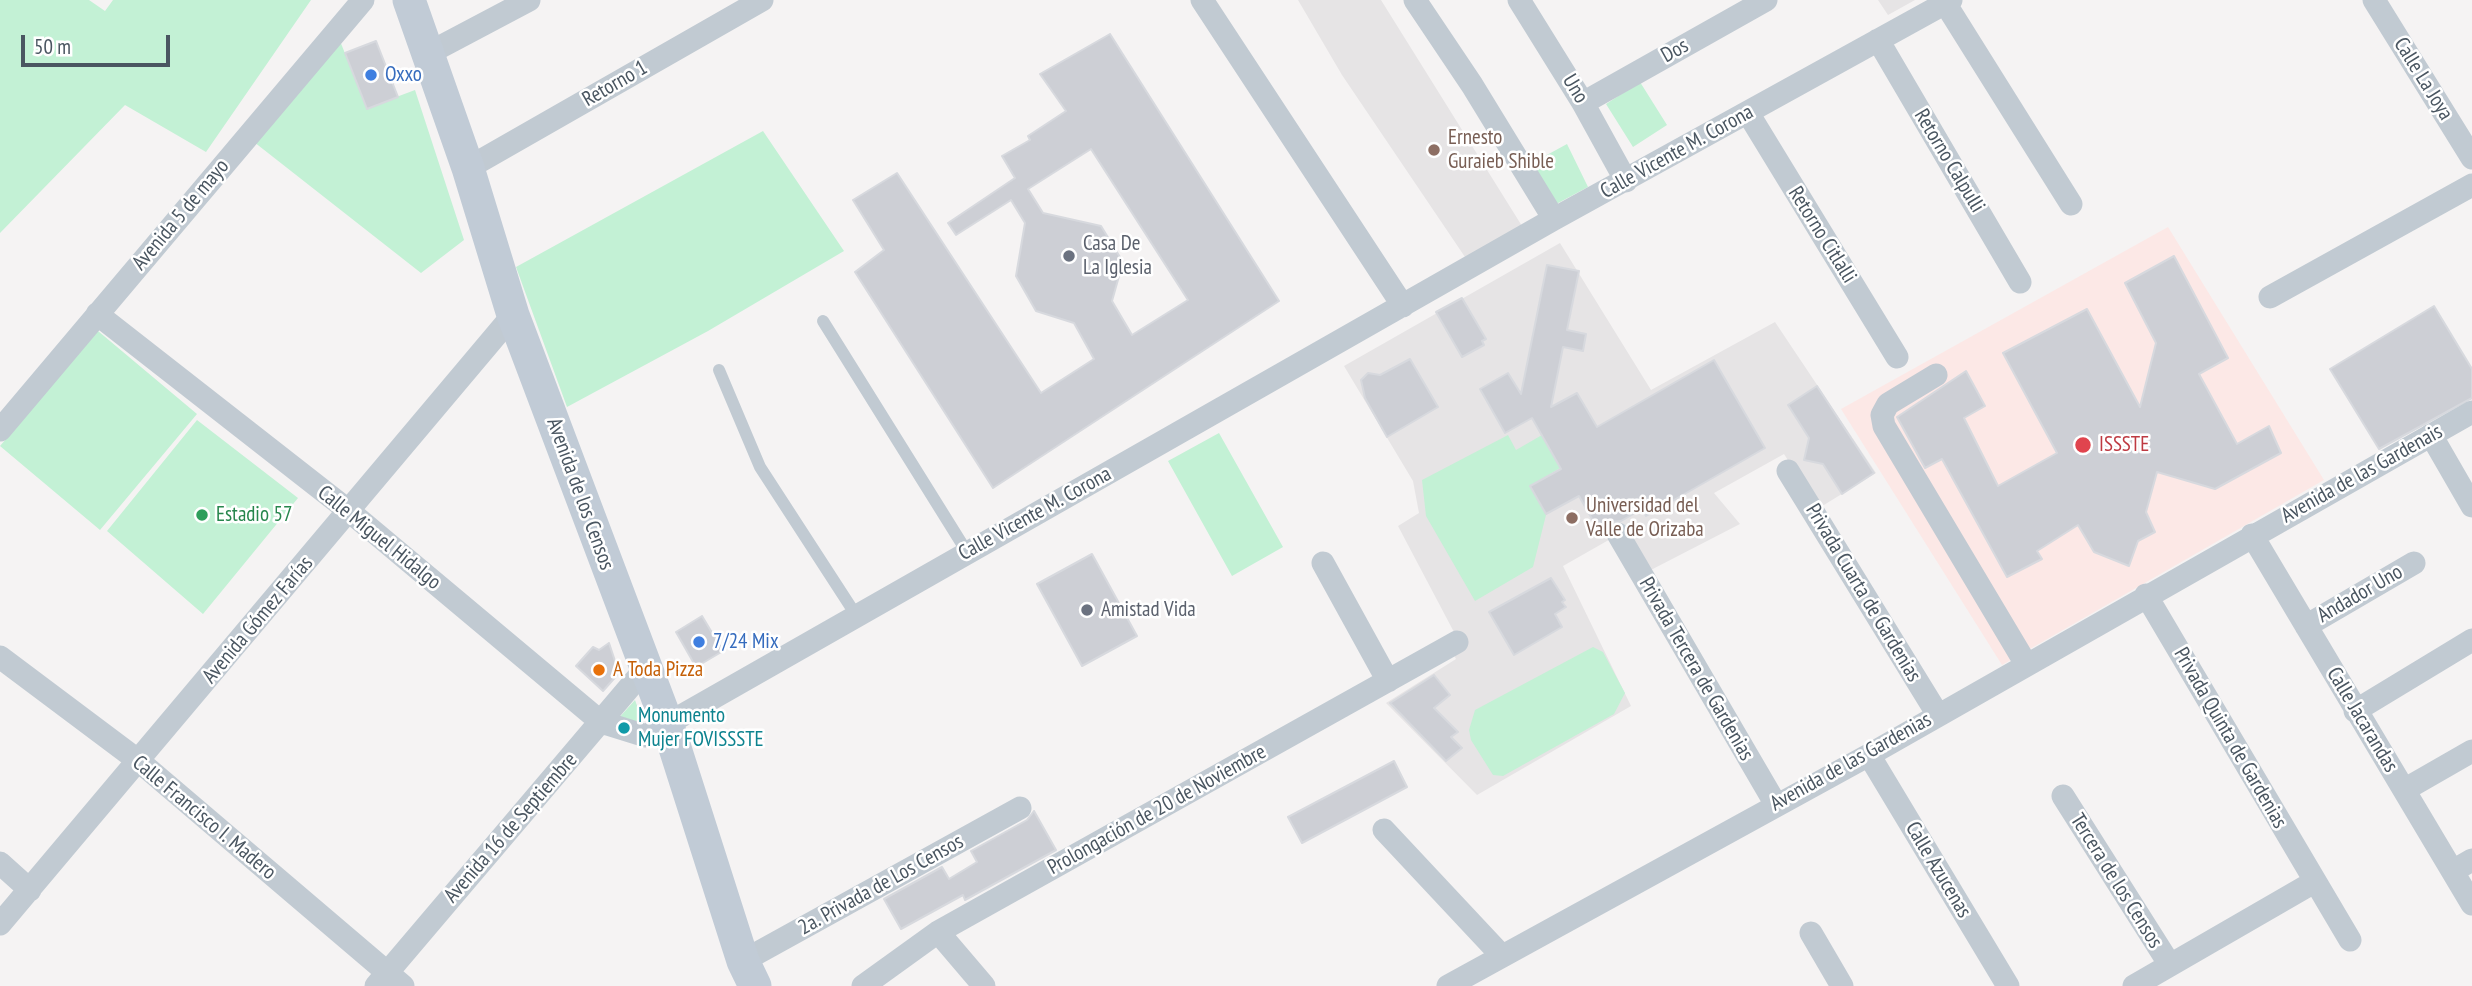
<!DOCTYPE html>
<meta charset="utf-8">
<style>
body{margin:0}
#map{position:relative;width:2472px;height:986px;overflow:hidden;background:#f5f3f3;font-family:"PT Sans Narrow",sans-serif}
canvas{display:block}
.scale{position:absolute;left:21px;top:35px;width:149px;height:32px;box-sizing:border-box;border:4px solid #4a5661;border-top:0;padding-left:9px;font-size:21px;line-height:24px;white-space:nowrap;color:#4a5661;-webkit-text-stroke:5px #fff;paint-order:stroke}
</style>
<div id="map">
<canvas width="2472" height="986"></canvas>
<div class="scale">50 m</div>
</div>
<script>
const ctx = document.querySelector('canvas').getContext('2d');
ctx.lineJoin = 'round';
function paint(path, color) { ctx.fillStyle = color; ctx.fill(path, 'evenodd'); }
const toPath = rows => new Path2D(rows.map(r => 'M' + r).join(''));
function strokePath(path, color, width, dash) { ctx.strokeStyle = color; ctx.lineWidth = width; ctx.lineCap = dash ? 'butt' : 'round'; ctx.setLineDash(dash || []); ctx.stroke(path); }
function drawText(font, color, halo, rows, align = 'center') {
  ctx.font = font + ' "PT Sans Narrow",sans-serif'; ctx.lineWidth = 5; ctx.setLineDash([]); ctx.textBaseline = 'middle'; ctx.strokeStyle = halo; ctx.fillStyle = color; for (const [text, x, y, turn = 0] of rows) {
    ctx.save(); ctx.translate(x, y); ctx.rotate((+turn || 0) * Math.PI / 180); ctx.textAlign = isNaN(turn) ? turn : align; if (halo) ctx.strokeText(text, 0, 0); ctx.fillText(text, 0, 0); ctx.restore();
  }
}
paint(toPath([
 [1298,0,1381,0,1522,226,1465,257,1342,75],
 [1878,0,1915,0,1888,15],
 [1560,243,1651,390,1775,322,1876,473,1819,508,1784,454,1714,493,1740,524,1645,573,1621,533,1563,566,1631,706,1477,795,1386,703,1456,659,1446,640,1455,634,1398,526,1419,513,1413,481,1344,366]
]), '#e6e4e5');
paint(toPath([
 [2168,227,2324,480,2002,665,1841,409]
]), '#fce8e6');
paint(toPath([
 [0,0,89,0,105,11,113,0,311,0,206,152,125,105,0,233],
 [340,41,367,108,415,90,464,240,421,273,254,142],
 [1640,82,1667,125,1633,147,1606,104],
 [763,131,844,251,708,331,567,407,516,267],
 [1567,144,1588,187,1547,209,1523,168],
 [98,331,197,414,100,530,0,446],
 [197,420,298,498,203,614,107,531],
 [1219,433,1283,547,1232,576,1168,461],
 [1508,435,1516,450,1542,435,1560,468,1530,486,1546,515,1533,567,1475,601,1426,516,1422,480],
 [1593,647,1603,652,1625,693,1614,714,1503,776,1493,775,1471,740,1469,730,1475,710],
 [635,700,645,728,617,720]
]), '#c3f1d5');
const building = toPath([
 [1110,34,1279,301,993,488,855,272,884,250,853,200,897,173,1041,393,1094,359,1074,323,1036,311,1016,276,1025,223,1011,200,956,235,948,223,1015,178,1002,156,1030,140,1028,136,1066,111,1040,74,1110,34],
 [1091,149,1188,300,1132,335,1112,301,1123,262,1101,226,1043,213,1028,189,1091,149],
 [376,41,398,97,367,109,345,53,376,41],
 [2174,256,2228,358,2199,374,2237,444,2269,426,2281,453,2215,489,2157,472,2146,512,2155,532,2138,541,2129,566,2094,552,2078,525,2037,551,2042,559,2007,577,1942,459,1925,468,1897,417,1966,371,1985,406,1964,418,1998,486,2057,453,2003,353,2087,309,2140,407,2156,343,2125,283,2174,256],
 [1547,265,1579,271,1567,330,1586,334,1583,351,1563,347,1551,407,1577,393,1597,427,1714,360,1765,448,1646,516,1642,509,1621,521,1612,522,1600,533,1579,496,1546,514,1530,486,1561,469,1532,418,1505,433,1480,389,1508,373,1521,394,1547,265],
 [1462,298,1486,339,1482,341,1484,345,1462,357,1436,312,1462,298],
 [2434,306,2472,369,2472,398,2379,449,2330,369,2434,306],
 [1410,359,1438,407,1387,437,1365,398,1361,380,1368,373,1380,375,1410,359],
 [1817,386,1874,473,1842,494,1823,464,1804,460,1809,438,1788,405,1817,386],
 [1092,554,1137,636,1082,666,1037,584,1092,554],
 [1551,578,1565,600,1562,602,1566,607,1555,614,1562,627,1514,655,1489,612,1551,578],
 [702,616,723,651,696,667,676,632,702,616],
 [609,643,619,673,603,691,576,666,593,647,599,650,609,643],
 [1434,675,1450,695,1434,708,1458,732,1451,737,1462,748,1446,761,1390,703,1434,675],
 [1394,761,1407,787,1302,843,1288,817,1394,761],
 [1034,811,1056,850,965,900,963,895,901,929,884,899,942,867,949,879,977,862,971,851,1027,820,1034,811]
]);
paint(building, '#cdcfd5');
strokePath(building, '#d7d9de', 2);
strokePath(toPath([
 [823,321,967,552],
 [719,370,760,467,856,615]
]), '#c1cad2', 12);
strokePath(toPath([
 [1202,0,1403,306],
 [1415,0,1472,85,1554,219],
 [1519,0,1583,103,1626,181],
 [2374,0,2472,158],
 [1945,3,2071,204],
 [1878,40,2020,282],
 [427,54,529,0],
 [1583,103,1766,0],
 [1748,113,1897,357],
 [468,168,762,0],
 [2270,297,2472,185],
 [97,314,349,511,601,722,646,736,1554,219,1951,0],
 [1936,375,1888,404,1882,415,1884,426,2026,664],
 [0,430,363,0],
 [2431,435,2472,506],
 [1788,471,1938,715],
 [1618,534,1775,803],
 [2252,535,2472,904],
 [1323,563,1388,681],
 [2146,595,2350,940],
 [2306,626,2414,563],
 [0,657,140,762,403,986],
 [2355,711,2472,640],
 [1869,755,2008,986],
 [2404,790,2472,751],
 [2063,796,2170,965],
 [1384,830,1502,956],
 [0,863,30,890],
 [2453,871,2472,860],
 [0,924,513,315],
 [938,932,984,986],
 [1811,933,1842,986],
 [743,961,1020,808],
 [376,986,645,669],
 [863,986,938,932,1457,642],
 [1448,986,1869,755,2472,412],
 [2134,986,2314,882]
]), '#c1cad2', 23);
strokePath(toPath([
 [409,0,468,168,513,315,667,723,743,961,755,986]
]), '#c1cbd6', 33);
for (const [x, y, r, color] of [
 [371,75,7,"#3f7fe0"],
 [1434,150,7,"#8d6e63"],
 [1069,256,7,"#6b7280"],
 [2083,445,9,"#e0444e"],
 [202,515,7,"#2e9e5b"],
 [1572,518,7,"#8d6e63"],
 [1087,610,7,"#6b7280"],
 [699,642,7,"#3f7fe0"],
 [599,670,7,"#e8710a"],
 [624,728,7,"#0f9aa8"]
]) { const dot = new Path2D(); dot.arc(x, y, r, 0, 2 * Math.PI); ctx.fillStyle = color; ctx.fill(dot); strokePath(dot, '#fff', 2.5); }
drawText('21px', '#4a5661', '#fff', [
 ["Dos",1675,51,-29],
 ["Calle La Joya",2423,79,58],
 ["Retorno 1",615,84,-30],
 ["Uno",1575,89,59],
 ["Calle Vicente M. Corona",1677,152,-29],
 ["Retorno Calpulli",1949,161,59],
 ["Avenida 5 de mayo",181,215,-50],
 ["Retorno Citlalli",1822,235,58],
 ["Avenida de las Gardenais",2362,474,-29],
 ["Avenida de los Censos",580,494,70],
 ["Calle Vicente M. Corona",1035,514,-29],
 ["Calle Miguel Hidalgo",379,538,39],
 ["Privada Cuarta de Gardenias",1863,593,59],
 ["Andador Uno",2360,594,-30],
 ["Avenida Gómez Farías",258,620,-50],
 ["Privada Tercera de Gardenias",1696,669,60],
 ["Calle Jacarandas",2362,720,59],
 ["Privada Quinta de Gardenias",2230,738,60],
 ["Avenida de las Gardenias",1851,762,-29],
 ["Prolongación de 20 de Noviembre",1157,810,-29],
 ["Calle Francisco I. Madero",204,818,40],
 ["Avenida 16 de Septiembre",511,828,-49],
 ["Calle Azucenas",1938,870,59],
 ["Tercera de los Censos",2116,881,58],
 ["2a. Privada de Los Censos",881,885,-29]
]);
drawText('21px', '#366cbe', '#fff', [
 ["Oxxo",385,75],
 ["7/24 Mix",713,642]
], 'left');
drawText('21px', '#785e54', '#fff', [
 ["Ernesto",1448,138],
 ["Guraieb Shible",1448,162],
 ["Universidad del",1586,506],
 ["Valle de Orizaba",1586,530]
], 'left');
drawText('21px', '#5b616d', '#fff', [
 ["Casa De",1083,244],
 ["La Iglesia",1083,268],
 ["Amistad Vida",1101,610]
], 'left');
drawText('21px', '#be3a42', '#fff', [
 ["ISSSTE",2099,445]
], 'left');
drawText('21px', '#27864d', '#fff', [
 ["Estadio 57",216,515]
], 'left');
drawText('21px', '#c56008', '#fff', [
 ["A Toda Pizza",613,670]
], 'left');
drawText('21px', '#0d838f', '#fff', [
 ["Monumento",638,716],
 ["Mujer FOVISSSTE",638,740]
], 'left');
</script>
